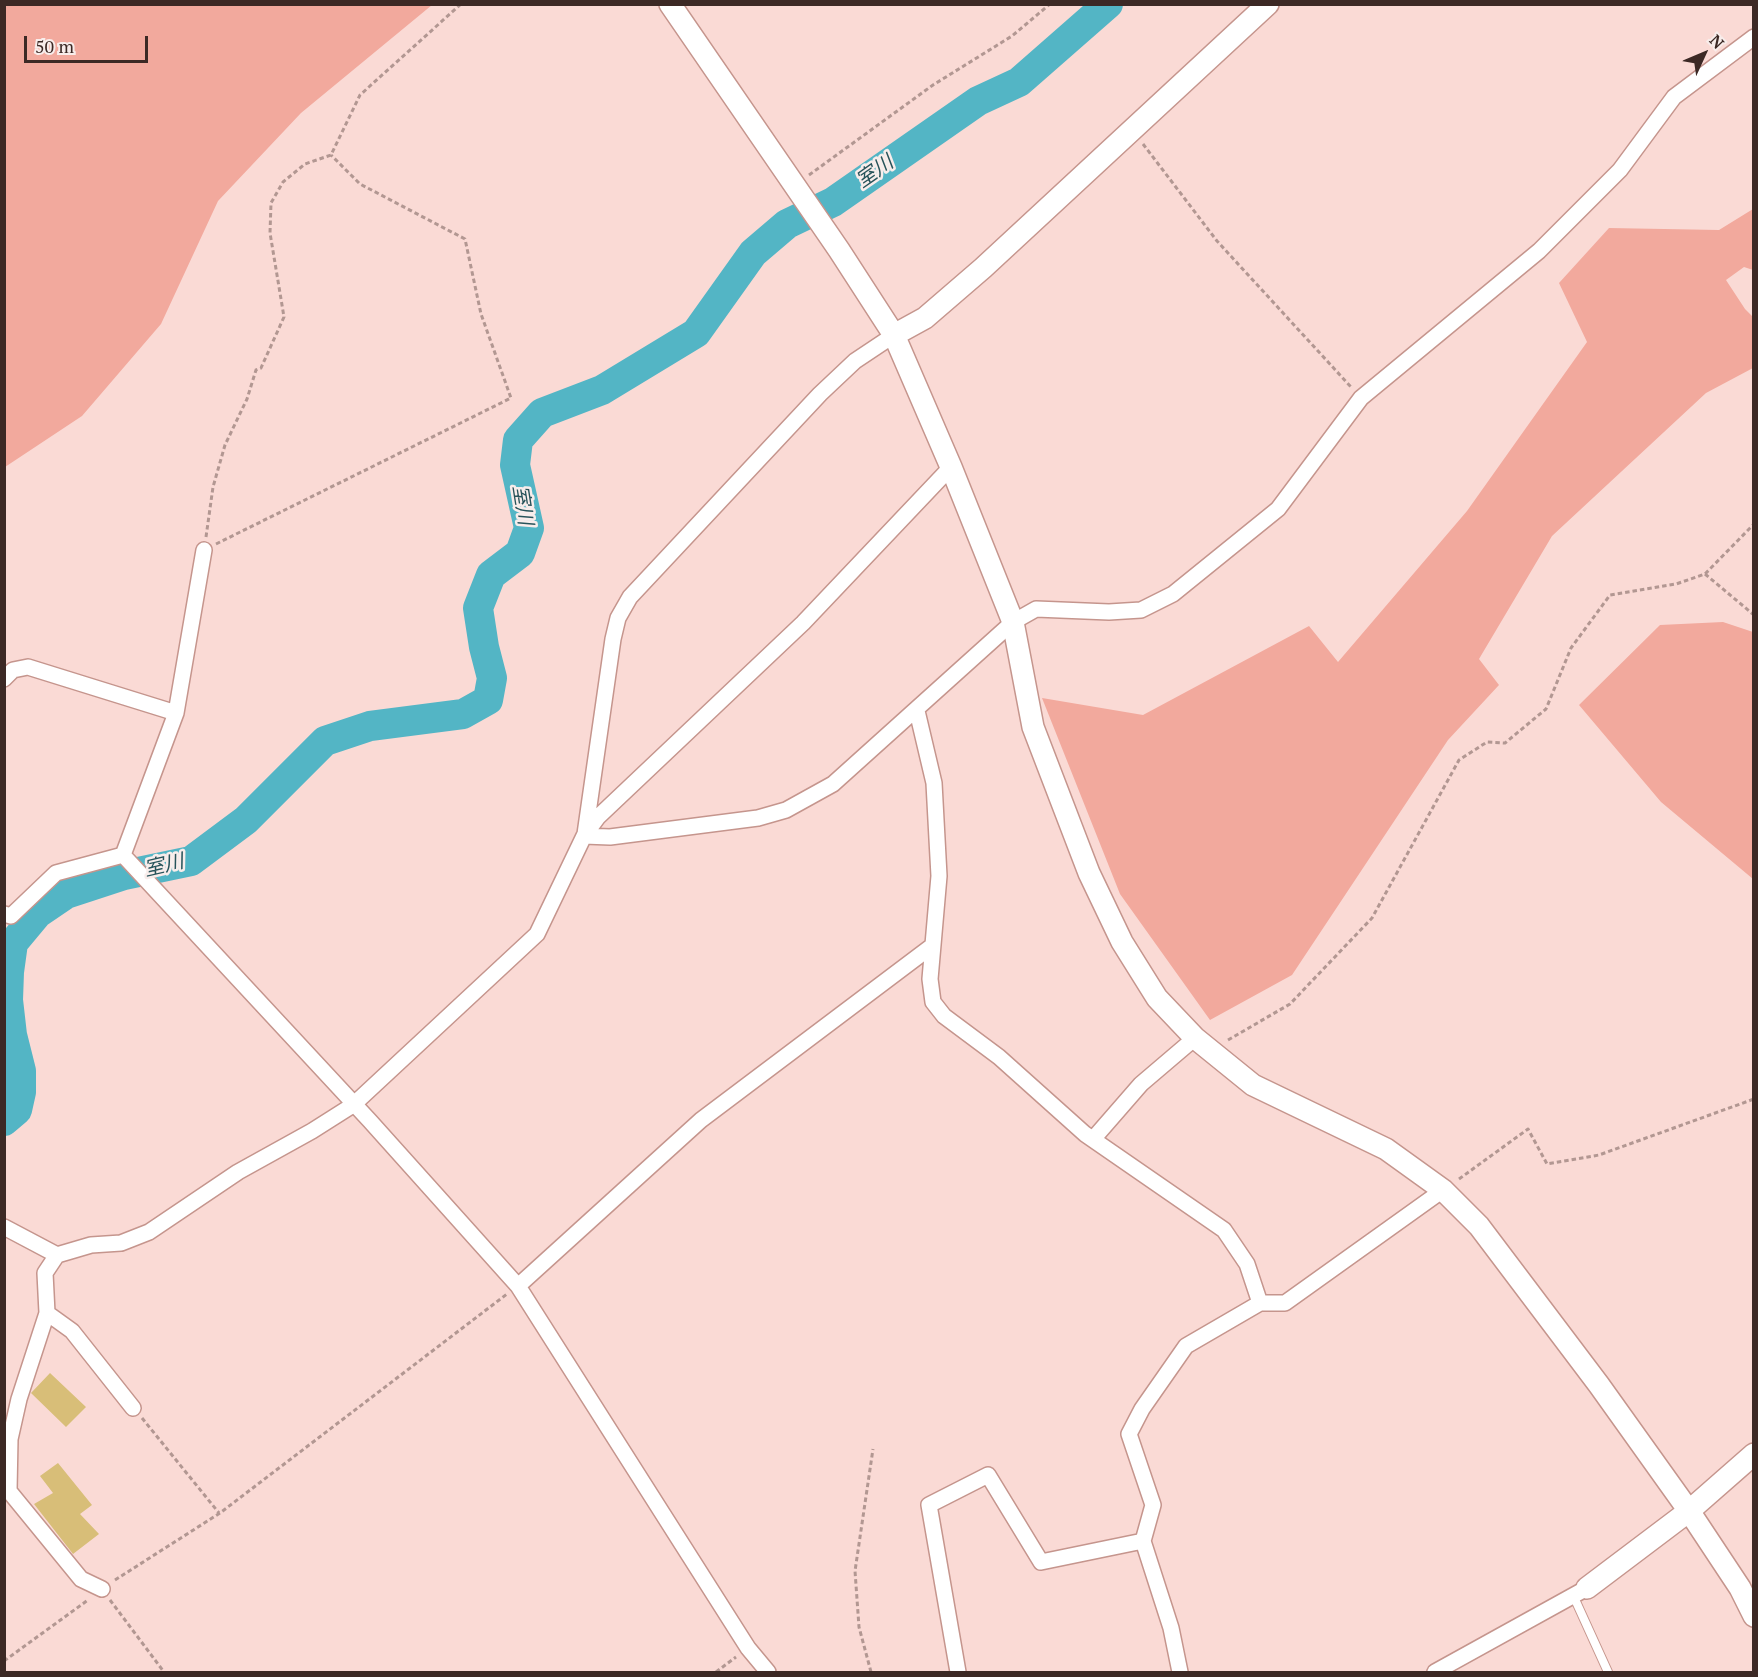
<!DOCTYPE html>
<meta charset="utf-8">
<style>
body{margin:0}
#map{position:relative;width:1758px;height:1677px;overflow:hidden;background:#fadad5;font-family:"PT Serif",serif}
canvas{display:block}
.frame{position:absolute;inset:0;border:6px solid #3c2925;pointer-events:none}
.north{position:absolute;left:1674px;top:24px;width:60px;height:60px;-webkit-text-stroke:4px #f8edeb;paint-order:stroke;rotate:46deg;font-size:16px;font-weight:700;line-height:24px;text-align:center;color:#3c2925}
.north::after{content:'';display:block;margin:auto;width:21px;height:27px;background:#3c2925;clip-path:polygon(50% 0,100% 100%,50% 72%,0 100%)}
.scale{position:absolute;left:24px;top:36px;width:124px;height:27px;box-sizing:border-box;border:3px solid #3c2925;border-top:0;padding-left:8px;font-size:18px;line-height:21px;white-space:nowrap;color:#3c2925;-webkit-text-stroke:4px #f8edeb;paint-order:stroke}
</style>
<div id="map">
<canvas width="1758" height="1677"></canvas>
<div class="frame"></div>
<div class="north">N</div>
<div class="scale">50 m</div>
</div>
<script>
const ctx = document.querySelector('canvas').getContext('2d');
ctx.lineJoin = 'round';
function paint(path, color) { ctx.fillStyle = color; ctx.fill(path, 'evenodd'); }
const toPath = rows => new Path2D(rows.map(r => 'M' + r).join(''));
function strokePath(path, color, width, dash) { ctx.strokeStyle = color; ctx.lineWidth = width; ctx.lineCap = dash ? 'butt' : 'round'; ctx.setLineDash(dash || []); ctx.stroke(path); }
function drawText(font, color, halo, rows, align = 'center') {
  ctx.font = font + ' "PT Serif","Noto Sans JP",serif'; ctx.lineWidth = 5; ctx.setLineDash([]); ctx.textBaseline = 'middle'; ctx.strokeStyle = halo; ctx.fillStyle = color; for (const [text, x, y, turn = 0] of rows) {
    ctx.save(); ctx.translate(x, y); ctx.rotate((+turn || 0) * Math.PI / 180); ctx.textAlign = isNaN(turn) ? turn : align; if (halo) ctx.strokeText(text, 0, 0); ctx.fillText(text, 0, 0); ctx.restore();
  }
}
paint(toPath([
 [5,4,432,5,301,113,218,201,161,324,82,416,5,467],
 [1753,209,1753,270,1744,267,1726,280,1745,309,1753,317,1753,368,1706,393,1552,536,1479,659,1499,685,1448,740,1292,975,1210,1020,1120,894,1042,698,1143,715,1309,626,1338,662,1467,511,1587,342,1559,283,1609,228,1719,230],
 [1723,622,1753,632,1753,879,1661,802,1579,705,1660,625]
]), '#f2a99d');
strokePath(toPath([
 [4,1121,17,1110,21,1092,21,1071,12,1035,8,1000,9,972,13,943,38,913,66,894,124,875,191,861,246,820,325,741,370,726,463,714,488,700,492,678,484,647,478,608,491,575,520,553,529,528,515,465,518,440,542,413,602,390,696,333,753,253,787,224,833,202,978,101,1019,82,1108,4]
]), '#53b5c5', 30);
paint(toPath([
 [50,1373,86,1407,66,1427,31,1393],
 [58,1463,92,1505,80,1514,99,1534,73,1554,34,1504,53,1493,40,1476]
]), '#d8be78');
const lane = toPath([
 [1573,1595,1608,1672]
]);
const street = toPath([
 [4,679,13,670,28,667,176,713],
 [917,711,934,783,939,876,930,979,933,1002,944,1016,999,1057,1085,1134,1224,1230,1247,1264,1260,1303],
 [585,834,613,639,618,618,630,597,820,394,855,361,894,335],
 [584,836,610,837,758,818,786,810,833,784,1013,622,1036,609,1109,612,1141,610,1173,594,1278,509,1361,398,1539,251,1620,170,1674,97,1754,37],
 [123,855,370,1121,518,1286,748,1648,768,1672],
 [123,855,176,713,204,550],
 [4,914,11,916,56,873,123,855],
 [1094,1138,1141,1084,1195,1038],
 [4,1227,57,1255],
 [518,1286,701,1120,932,946],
 [47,1313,72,1331,133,1408],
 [102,1589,81,1579,9,1491,10,1439,19,1399,47,1313,45,1273,57,1255,91,1245,121,1243,149,1232,238,1172,312,1131,353,1105,537,934,584,836,598,817,803,623,951,467],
 [958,1672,929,1505,988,1475,1041,1562,1143,1541],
 [1180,1672,1171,1628,1143,1541,1153,1505,1129,1434,1142,1409,1186,1346,1260,1303,1285,1303,1443,1190],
 [1435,1672,1587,1588]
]);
const secondary = toPath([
 [670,4,839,250,894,335],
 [1268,4,983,268,925,318,894,335,951,467,1013,622,1033,727,1089,873,1122,942,1157,998,1195,1038,1253,1085,1386,1149,1443,1190,1479,1226,1599,1385,1689,1511,1740,1588,1754,1616],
 [1587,1588,1689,1511,1754,1454]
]);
strokePath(lane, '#c5958d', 10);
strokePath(street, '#c5958d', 18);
strokePath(secondary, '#c5958d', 24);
strokePath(toPath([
 [1143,144,1217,241,1351,387],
 [809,175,933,85,1012,36,1050,4],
 [206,537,213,487,225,445,247,399,256,370,261,368,284,317,270,233,271,203,283,182,305,164,331,155,360,95,461,4],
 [216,544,511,398,481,314,465,239,360,184,331,155],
 [1705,574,1754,615],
 [1228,1040,1290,1004,1372,918,1459,760,1487,742,1505,743,1546,709,1571,648,1610,595,1676,584,1705,574,1754,524],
 [1459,1179,1528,1129,1547,1164,1599,1155,1754,1099],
 [142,1418,219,1513],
 [115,1580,220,1513,507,1294],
 [110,1600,164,1672],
 [4,1661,88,1600],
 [716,1672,736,1657],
 [871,1672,859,1627,855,1571,873,1449]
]), '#b29792', 3, [4.5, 3]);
strokePath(lane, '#fff', 8);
strokePath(street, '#fff', 15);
strokePath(secondary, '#fff', 21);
drawText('italic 20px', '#27535a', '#f8edeb', [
 ["室川",875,172,-35],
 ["室川",522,505,81],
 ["室川",164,866,-13]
]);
</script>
